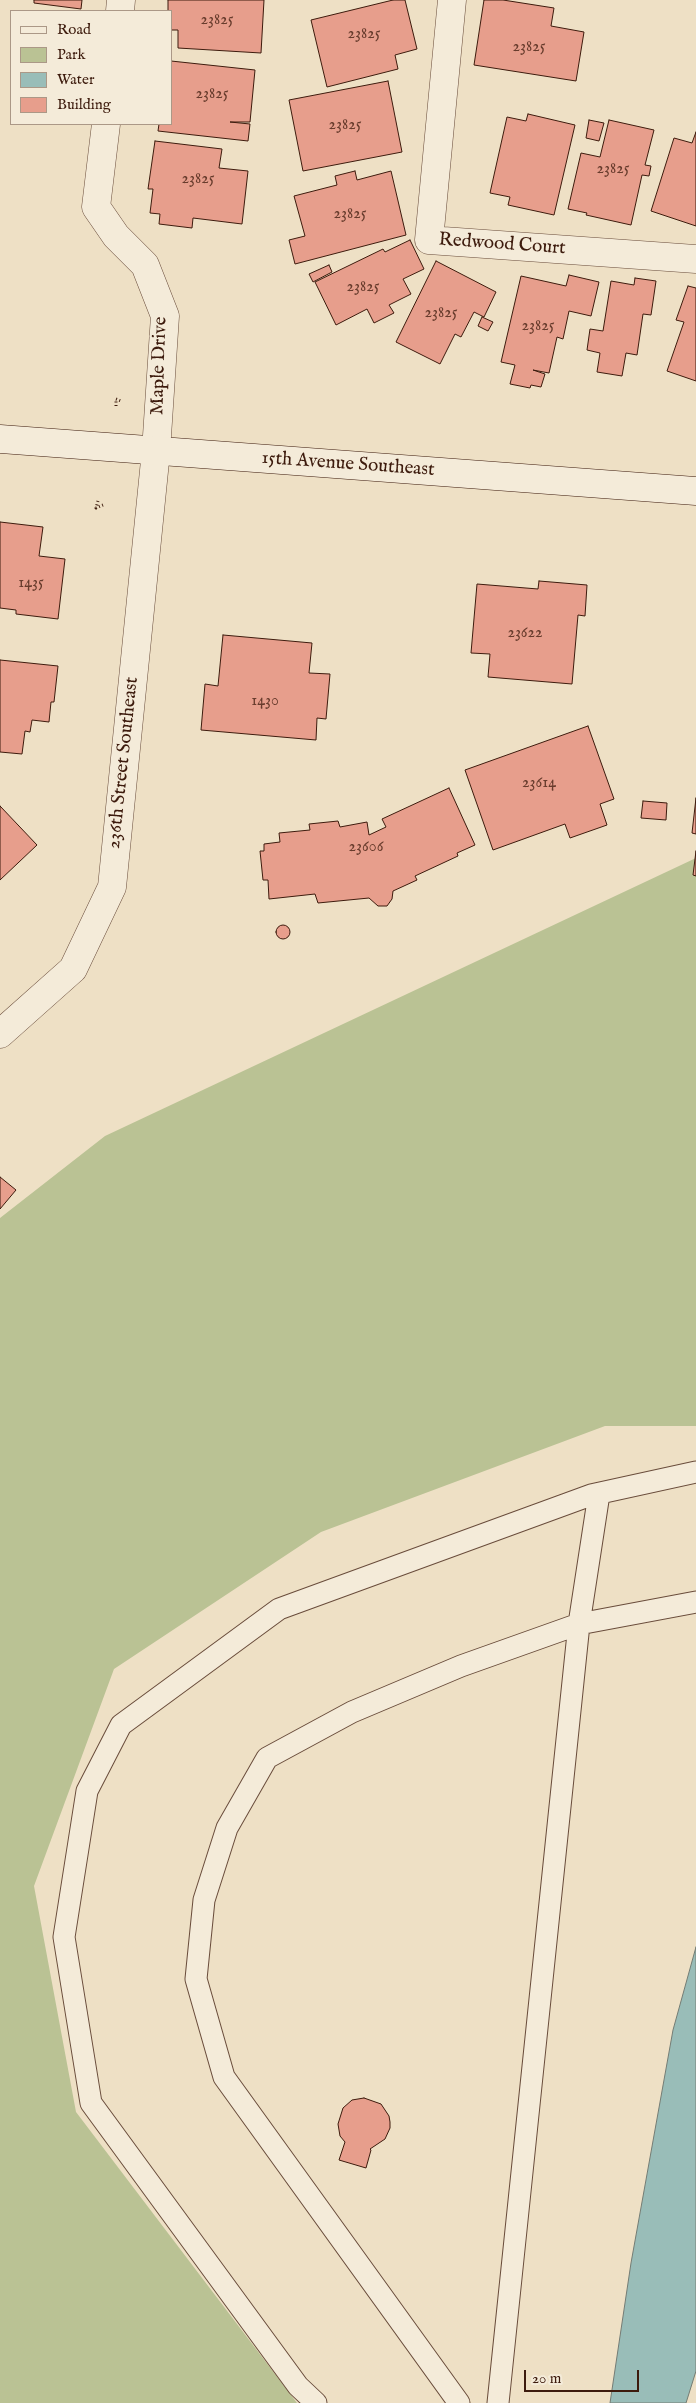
<!DOCTYPE html>
<style>
body{margin:0}
#map{position:relative;width:696px;height:2403px;overflow:hidden;background:#eee0c5;font-family:"IM FELL English",serif}
canvas{display:block}
.legend{position:absolute;left:10px;top:10px;width:162px;height:115px;box-sizing:border-box;background:#f4ebd9;border:1px solid #ab9887;margin:0;padding:6px 9px;list-style:none;font-size:15px;color:#3d1b0d}
.legend li{display:flex;align-items:center;gap:10px;height:25px}
.legend b{width:25px;border:1px solid #ab9887}
.scale{position:absolute;left:524px;top:2370px;width:115px;height:22px;box-sizing:border-box;border:2px solid #3d1b0d;border-top:0;padding-left:6px;font-size:15px;line-height:18px;white-space:nowrap;color:#3d1b0d;-webkit-text-stroke:4px #f4ebd9;paint-order:stroke}
</style>
<div id="map">
<canvas width="696" height="2403"></canvas>
<ul class="legend">
<li><b style="height:6px;background:#f4ebd9"></b>Road</li>
<li><b style="height:14px;background:#bac294"></b>Park</li>
<li><b style="height:14px;background:#99bdb8"></b>Water</li>
<li><b style="height:14px;background:#e79e8c"></b>Building</li>
</ul>
<div class="scale">20 m</div>
</div>
<script>
const ctx = document.querySelector('canvas').getContext('2d');
ctx.lineJoin = 'round';
function paint(path, color) { ctx.fillStyle = color; ctx.fill(path, 'evenodd'); }
const toPath = rows => new Path2D(rows.map(r => 'M' + r).join(''));
function strokePath(path, color, width, dash) { ctx.strokeStyle = color; ctx.lineWidth = width; ctx.lineCap = dash ? 'butt' : 'round'; ctx.setLineDash(dash || []); ctx.stroke(path); }
function drawText(font, color, halo, rows, align = 'center') {
  ctx.font = font + ' "IM FELL English",serif'; ctx.lineWidth = 4; ctx.setLineDash([]); ctx.textBaseline = 'middle'; ctx.strokeStyle = halo; ctx.fillStyle = color; for (const [text, x, y, turn = 0] of rows) {
    ctx.save(); ctx.translate(x, y); ctx.rotate((+turn || 0) * Math.PI / 180); ctx.textAlign = isNaN(turn) ? turn : align; if (halo) ctx.strokeText(text, 0, 0); ctx.fillText(text, 0, 0); ctx.restore();
  }
}
paint(toPath([
 [696,858,696,1426,605,1426,321,1532,114,1669,34,1886,76,2112,297,2403,0,2403,0,1218,105,1136]
]), '#bac294');
const water = toPath([
 [696,1947,696,2371,686,2403,610,2403,631,2263,673,2030,696,1947]
]);
paint(water, '#99bdb8');
strokePath(water, '#747c74', 1);
const building = toPath([
 [34,0,82,0,81,9,34,3,34,0],
 [168,0,264,0,261,53,178,48,178,30,171,30,171,11,168,11,168,0],
 [393,0,405,0,417,49,395,55,398,69,327,87,311,20,393,0],
 [484,0,503,0,554,8,551,26,584,32,576,81,474,65,484,0],
 [171,61,255,70,250,122,230,122,250,124,248,141,158,131,159,124,171,124,171,61],
 [388,81,402,152,303,171,289,100,388,81],
 [528,114,575,125,554,215,508,205,510,197,490,193,507,117,526,121,528,114],
 [589,120,604,123,599,141,586,138,589,120],
 [609,120,654,130,645,165,651,166,649,176,642,175,631,225,586,215,587,213,568,209,581,153,600,157,609,120],
 [696,132,696,226,651,211,674,138,692,143,696,132],
 [155,141,222,149,219,168,248,171,242,224,193,218,192,228,159,224,160,214,150,213,153,189,148,189,155,141],
 [355,171,357,180,391,171,406,235,295,264,289,240,305,236,294,196,337,185,335,176,355,171],
 [410,240,424,269,403,279,411,294,389,305,394,313,374,323,367,309,336,325,315,282,383,249,385,252,410,240],
 [436,261,496,292,484,317,474,312,461,337,455,334,440,364,396,342,436,261],
 [329,265,332,272,313,282,309,274,329,265],
 [569,275,599,282,591,316,569,311,563,339,557,337,549,373,533,370,545,374,541,387,531,385,530,388,510,384,515,365,501,362,521,276,566,286,569,275],
 [635,278,656,281,651,315,643,314,637,355,626,353,622,376,597,372,600,353,587,350,590,329,603,331,611,281,634,285,635,278],
 [688,286,696,288,696,381,667,371,684,322,676,320,688,286],
 [482,317,493,322,488,331,478,326,482,317],
 [0,522,43,527,39,556,65,559,58,619,16,614,16,610,0,608,0,522],
 [539,581,587,585,585,616,578,615,572,684,488,677,490,654,471,653,477,584,538,589,539,581],
 [223,635,312,643,309,673,330,674,326,719,317,718,316,740,201,730,205,684,218,686,223,635],
 [0,660,58,666,54,702,51,702,49,722,32,720,30,732,25,731,22,754,0,752,0,660],
 [588,726,614,799,600,804,607,825,570,838,565,824,493,850,465,770,588,726],
 [449,788,475,845,457,853,458,856,415,876,417,880,393,891,392,899,387,906,378,906,369,898,318,903,315,894,269,899,268,880,263,880,260,851,264,851,264,844,280,842,279,833,310,830,309,824,338,821,340,827,367,822,369,835,386,827,382,819,449,788],
 [696,798,696,834,692,833,696,798],
 [643,801,667,803,666,820,641,818,643,801],
 [0,806,37,845,0,880,0,806],
 [696,851,696,876,693,875,696,851],
 '276 932a7 7 0 1 1 14 0a7 7 0 1 1-14 0Z',
 [0,1177,16,1190,0,1209,0,1177],
 [364,2098,381,2104,389,2116,390,2122,390,2128,385,2139,370,2149,371,2150,366,2168,339,2160,345,2142,340,2136,338,2124,343,2108,352,2100,364,2098]
]);
paint(building, '#e79e8c');
strokePath(building, '#3d1b0d', 1);
const lane = toPath([
 [316,2403,298,2386,91,2103,64,1937,87,1791,121,1725,279,1609,591,1495,696,1472],
 [459,2403,224,2077,196,1979,204,1900,227,1828,267,1758,352,1712,461,1666,579,1624,696,1602],
 [498,2403,579,1624,599,1494]
]);
const street = toPath([
 [452,0,429,240,696,259],
 [120,11,121,0],
 [0,1034,73,969,112,887,156,451,165,316,145,265,116,236,96,207,106,124]
]);
const secondary = toPath([
 [0,439,696,491]
]);
strokePath(lane, '#694c3b', 23);
strokePath(street, '#694c3b', 29);
strokePath(secondary, '#3d1b0d', 29);
strokePath(toPath([
 [116,406,116,399,121,401],
 [98,501,96,508,103,505]
]), '#3d1b0d', 3, [1, 2.5]);
strokePath(lane, '#f4ebd9', 21);
strokePath(street, '#f4ebd9', 28);
strokePath(secondary, '#f4ebd9', 28);
drawText('16px', '#683c2d', null, [
 ["23825",217,21],
 ["23825",364,35],
 ["23825",529,48],
 ["23825",212,95],
 ["23825",345,126],
 ["23825",613,170],
 ["23825",198,180],
 ["23825",350,215],
 ["23825",363,288],
 ["23825",441,314],
 ["23825",538,327],
 ["1435",31,584],
 ["23622",525,634],
 ["1430",265,702],
 ["23614",539,784],
 ["23606",366,848]
]);
drawText('19px', '#3d1b0d', '#f4ebd9', [
 ["Redwood Court",502,245,4],
 ["Maple Drive",160,366,-88],
 ["15th Avenue Southeast",348,465,4],
 ["236th Street Southeast",124,763,-84]
]);
</script>
